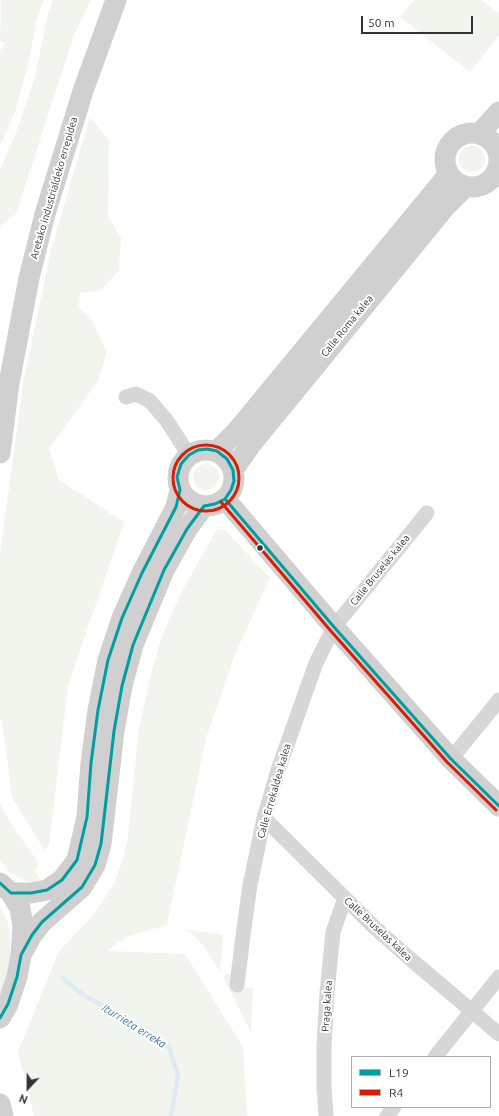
<!DOCTYPE html>
<style>
body{margin:0}
#map{position:relative;width:499px;height:1116px;overflow:hidden;background:#fff;font-family:Ubuntu,sans-serif}
canvas{display:block}
.legend{position:absolute;left:351px;top:1056px;width:140px;height:52px;box-sizing:border-box;background:#fff;border:1px solid #adadad;margin:0;padding:5px 7px;list-style:none;font-size:12px;color:#333}
.legend li{display:flex;align-items:center;gap:8px;height:20px}
.legend b{width:20px;border:1px solid #adadad}
.north{position:absolute;left:8px;top:1068px;width:40px;height:40px;-webkit-text-stroke:3px #fff;paint-order:stroke;rotate:202deg;font-size:11px;font-weight:700;line-height:16px;text-align:center;color:#333}
.north::after{content:'';display:block;margin:auto;width:14px;height:18px;background:#333;clip-path:polygon(50% 0,100% 100%,50% 72%,0 100%)}
.scale{position:absolute;left:361px;top:16px;width:112px;height:18px;box-sizing:border-box;border:2px solid #333;border-top:0;padding-left:5px;font-size:12px;line-height:14px;white-space:nowrap;color:#333;-webkit-text-stroke:3px #fff;paint-order:stroke}
</style>
<div id="map">
<canvas width="499" height="1116"></canvas>
<ul class="legend">
<li><b style="height:5px;background:#009ea0"></b>L19</li>
<li><b style="height:5px;background:#d81e05"></b>R4</li>
</ul>
<div class="north">N</div>
<div class="scale">50 m</div>
</div>
<script>
const ctx = document.querySelector('canvas').getContext('2d');
ctx.lineJoin = 'round';
function paint(path, color) { ctx.fillStyle = color; ctx.fill(path, 'evenodd'); }
const toPath = rows => new Path2D(rows.map(r => 'M' + r).join(''));
function strokePath(path, color, width, dash) { ctx.strokeStyle = color; ctx.lineWidth = width; ctx.lineCap = dash ? 'butt' : 'round'; ctx.setLineDash(dash || []); ctx.stroke(path); }
function drawText(font, color, halo, rows, align = 'center') {
  ctx.font = font + ' Ubuntu,sans-serif'; ctx.lineWidth = 4; ctx.setLineDash([]); ctx.textBaseline = 'middle'; ctx.strokeStyle = halo; ctx.fillStyle = color; for (const [text, x, y, turn = 0] of rows) {
    ctx.save(); ctx.translate(x, y); ctx.rotate((+turn || 0) * Math.PI / 180); ctx.textAlign = isNaN(turn) ? turn : align; if (halo) ctx.strokeText(text, 0, 0); ctx.fillText(text, 0, 0); ctx.restore();
  }
}
paint(toPath([
 [1,0,44,0,36,22,29,60,16,109,0,146,0,51,5,43,0,41],
 [53,0,91,0,74,35,16,214,0,226,0,169,14,138,34,81,48,14],
 [414,0,482,0,499,13,499,35,470,72,400,17],
 [90,117,109,140,108,217,121,238,119,270,100,291,80,293,79,308,91,319,107,352,98,381,49,448,59,480,124,522,68,686,49,844,45,851,12,797,2,720,0,719,0,554,24,378,51,250],
 '459 159a13 13 0 1 1 26 0a13 13 0 1 1-26 0Z',
 '193 477a13 13 0 1 1 26 0a13 13 0 1 1-26 0Z',
 [220,529,225,530,270,578,235,654,206,738,167,925,128,936,107,951,185,954,243,1047,247,1116,34,1116,18,1052,58,953,95,913,115,882,124,855,128,836,139,729,152,670,162,636,182,591,216,531],
 [0,804,14,829,39,863,35,871,42,883,25,881,9,872,0,859],
 [0,907,8,923,10,938,10,966,0,997],
 [184,929,223,935,220,972,204,946,194,936],
 [225,974,233,974,232,987,253,988,251,1033,224,978]
]), '#f1f5ed');
strokePath(toPath([
 [63,978,82,994,141,1028,169,1047,178,1075,171,1116]
]), '#ddebf4', 4.5);
strokePath(toPath([
 [126,397,136,394,150,401,167,421,189,455],
 [451,759,499,700],
 [264,818,373,926,408,957,499,1034],
 [237,985,243,936,250,885,264,818,278,770,316,663,334,627,427,513],
 [435,1057,499,977],
 [326,1116,324,1087,324,1047,327,993,333,932,345,898],
 [387,1116,394,1107]
]), '#d7d7d7', 15);
strokePath(toPath([
 '445 160a27 27 0 1 1 54 0a27 27 0 1 1-54 0Z',
 [479,134,499,112],
 '178 478a28 28 0 1 1 56 0a28 28 0 1 1-56 0Z',
 [217,451,237,431,449,174],
 [0,453,9,383,29,278,45,214,83,91,116,0],
 [233,470,252,443,445,207,466,186],
 [225,499,334,627,451,759,499,806],
 [0,883,11,893,20,908,23,926,21,955,17,977,8,1004,0,1018],
 [11,893,31,893,47,890,62,880,77,860,87,817,91,763,98,710,108,660,122,618,142,573,176,507,180,490],
 [21,955,32,935,42,922,82,887,95,865,101,844,114,731,122,686,133,645,164,570,187,529,204,506],
 [0,1104,3,1116]
]), '#d0d0d0', 21);
strokePath(toPath([
 [225,499,334,627,451,759,499,806],
 [0,883,11,893,31,893,47,890,62,880,77,860,87,817,91,763,98,710,108,660,122,618,142,573,176,507,180,490,177,477,181,464,189,455,198,450,207,449,217,451,227,459,233,470,234,481,231,490,225,499,215,504,204,506,187,529,164,570,133,645,122,686,114,731,101,844,95,865,82,887,42,922,32,935,21,955,17,977,8,1004,0,1018]
]), '#009ea0', 3);
strokePath(toPath([
 '173 478a33 33 0 1 1 66 0a33 33 0 1 1-66 0Z',
 [221,502,330,630,447,762,496,810]
]), '#d81e05', 3);
for (const [x, y, r, color] of [
 [260,548,3.5,"#333"]
]) { const dot = new Path2D(); dot.arc(x, y, r, 0, 2 * Math.PI); ctx.fillStyle = color; ctx.fill(dot); strokePath(dot, '#fff', 1.5); }
drawText('10px', '#333', '#fff', [
 ["Aretako industrialdeko errepidea",54,188,-74],
 ["Calle Roma kalea",347,326,-51],
 ["Calle Bruselas kalea",380,570,-51],
 ["Calle Errekaldea kalea",274,791,-74],
 ["Calle Bruselas kalea",378,929,43],
 ["Praga kalea",327,1006,-86]
]);
drawText('italic 11px', '#3d7699', '#fff', [
 ["Iturrieta erreka",134,1026,32]
]);
</script>
